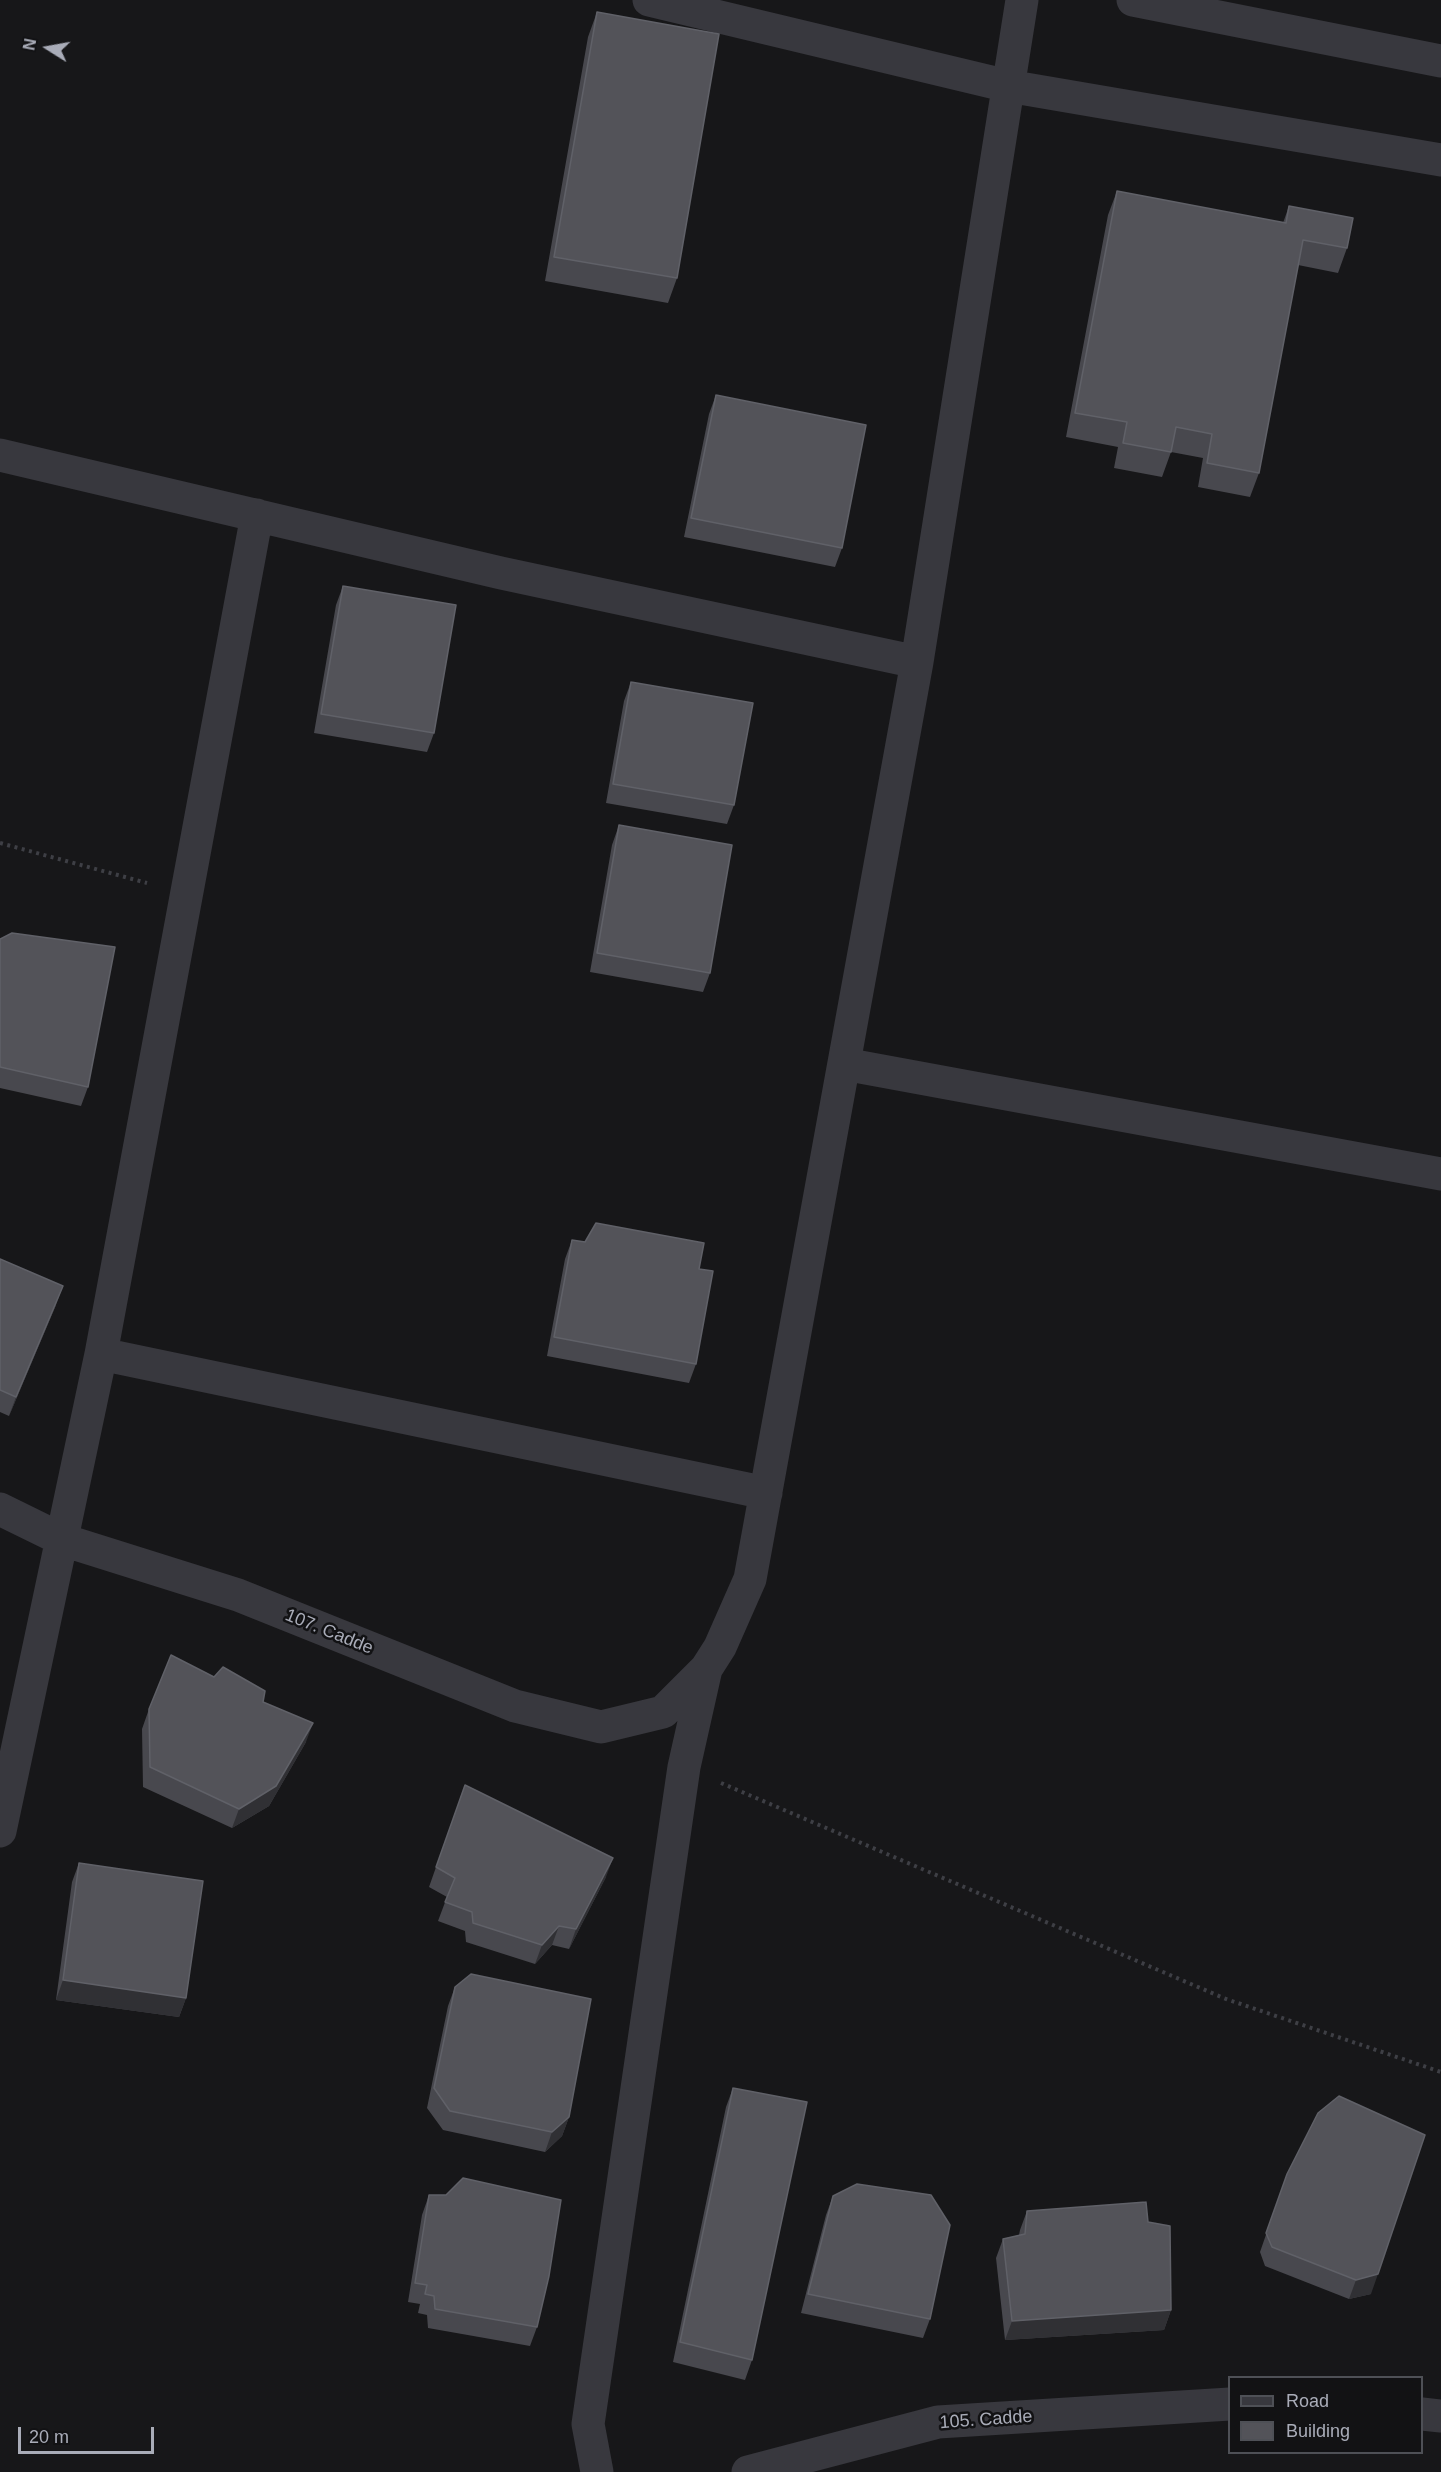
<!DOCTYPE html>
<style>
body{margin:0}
#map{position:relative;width:1441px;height:2472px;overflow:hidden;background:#171719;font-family:Helvetica,sans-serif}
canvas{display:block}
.legend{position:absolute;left:1228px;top:2376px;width:195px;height:78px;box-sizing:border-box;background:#121214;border:2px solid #4e5056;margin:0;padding:8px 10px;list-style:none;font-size:18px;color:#a9acb8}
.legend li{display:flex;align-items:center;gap:12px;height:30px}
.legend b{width:30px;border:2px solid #4e5056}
.north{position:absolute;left:18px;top:18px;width:60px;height:60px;-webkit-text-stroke:4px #121214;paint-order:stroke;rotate:281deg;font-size:16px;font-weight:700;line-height:24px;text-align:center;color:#a9acb8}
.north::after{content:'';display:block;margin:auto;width:21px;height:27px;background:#a9acb8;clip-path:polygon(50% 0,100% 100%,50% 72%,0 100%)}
.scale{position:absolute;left:18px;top:2427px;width:136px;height:27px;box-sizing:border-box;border:3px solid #a9acb8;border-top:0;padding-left:8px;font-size:18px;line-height:21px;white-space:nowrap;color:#a9acb8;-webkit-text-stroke:4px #121214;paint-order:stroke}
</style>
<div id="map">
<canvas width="1441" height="2472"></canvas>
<ul class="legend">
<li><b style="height:8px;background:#38383e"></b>Road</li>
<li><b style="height:16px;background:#535359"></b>Building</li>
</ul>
<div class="north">N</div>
<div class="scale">20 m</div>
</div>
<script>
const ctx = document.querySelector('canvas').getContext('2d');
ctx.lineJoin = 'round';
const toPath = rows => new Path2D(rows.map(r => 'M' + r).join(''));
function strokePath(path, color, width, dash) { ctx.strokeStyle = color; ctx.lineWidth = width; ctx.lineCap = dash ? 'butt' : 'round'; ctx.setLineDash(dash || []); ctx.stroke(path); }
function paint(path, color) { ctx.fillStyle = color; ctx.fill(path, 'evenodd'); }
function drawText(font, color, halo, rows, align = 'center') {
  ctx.font = font + ' Helvetica,sans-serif'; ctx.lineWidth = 5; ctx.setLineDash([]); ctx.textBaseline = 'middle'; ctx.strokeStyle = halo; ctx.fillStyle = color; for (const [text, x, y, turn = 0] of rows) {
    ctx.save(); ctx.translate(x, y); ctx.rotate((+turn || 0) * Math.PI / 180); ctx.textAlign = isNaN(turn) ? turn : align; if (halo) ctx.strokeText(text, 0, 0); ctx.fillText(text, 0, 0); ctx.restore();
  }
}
strokePath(toPath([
 [0,843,147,883],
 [721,1783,1226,1999,1441,2072]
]), '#3e3f45', 4, [3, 4.5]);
strokePath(toPath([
 [649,0,1008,86,1441,160],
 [1133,0,1441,61],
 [0,455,501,573,917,662],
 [844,1064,1441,1174],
 [101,1354,766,1493],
 [0,1509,63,1540,238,1595,515,1706,601,1727,663,1712,706,1669,720,1647,750,1579,917,662,1022,0],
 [0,1831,101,1354,257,515],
 [1422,2414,1441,2416],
 [597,2472,588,2424,684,1767,706,1669],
 [748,2472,938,2422,1230,2404]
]), '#38383e', 33);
paint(toPath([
 [597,12,677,278,668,303,545,281,588,37],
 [1117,191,1283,223,1289,206,1347,248,1338,273,1298,265,1259,473,1250,497,1198,487,1203,458,1171,452,1162,477,1114,468,1118,447,1066,437,1108,215],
 [716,395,842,548,835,567,684,537,709,414],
 [343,586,434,733,427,752,314,733,336,605],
 [631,682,734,805,727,824,606,803,624,701],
 [619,825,710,973,703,992,590,972,612,845],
 [0,939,88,1087,81,1106,0,1088],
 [572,1240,699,1269,696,1364,689,1383,547,1356,565,1259],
 [0,1259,56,1305,9,1416,0,1412],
 [214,1677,263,1702,306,1742,269,1806,232,1828,143,1787,142,1729,149,1709],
 [465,1785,606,1877,569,1949,552,1945,535,1964,466,1942,465,1931,438,1921,447,1897,429,1887],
 [79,1863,186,1998,179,2017,56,2000,72,1882],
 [455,1987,569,2117,562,2136,545,2152,443,2130,427,2108,448,2006],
 [733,2088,752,2360,745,2380,673,2362,726,2107],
 [1287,2174,1371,2294,1349,2299,1265,2266,1260,2252],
 [429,2195,537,2327,530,2346,428,2328,427,2315,418,2313,420,2304,408,2302,422,2215],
 [833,2196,930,2319,923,2338,801,2313,826,2215],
 [1027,2211,1148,2222,1171,2310,1164,2330,1005,2340,996,2258,1003,2239,1019,2235,1020,2230]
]), '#48484e');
paint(toPath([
 [63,1286,56,1305,9,1416,16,1397],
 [313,1723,306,1742,269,1806,232,1828,239,1809],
 [613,1858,606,1877,569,1949,576,1929],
 [559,1926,552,1945,535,1964,542,1945],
 [63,1980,186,1998,179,2017,56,2000],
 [569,2117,562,2136,545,2152,552,2132],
 [1378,2274,1371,2294,1349,2299,1356,2280],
 [1171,2310,1164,2330,1005,2340,1012,2321]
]), '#303034');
const building = toPath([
 [597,12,719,34,677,278,554,257,597,12],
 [1117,191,1286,223,1289,206,1353,218,1347,248,1303,240,1259,473,1207,463,1212,434,1176,427,1171,452,1123,443,1127,422,1075,413,1117,191],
 [716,395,866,425,842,548,691,518,716,395],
 [343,586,456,605,434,733,321,714,343,586],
 [631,682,753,703,734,805,613,784,631,682],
 [619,825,732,845,710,973,597,953,619,825],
 [12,933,115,947,88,1087,0,1067,0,939,12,933],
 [596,1223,704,1243,699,1269,713,1271,696,1364,554,1337,572,1240,585,1242,596,1223],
 [0,1259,63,1286,16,1397,0,1390,0,1259],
 [171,1655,214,1677,223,1667,265,1691,263,1702,313,1723,276,1786,239,1809,150,1767,149,1709,171,1655],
 [465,1785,613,1858,576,1929,559,1926,542,1945,473,1923,472,1912,445,1902,455,1878,436,1867,465,1785],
 [79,1863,203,1881,186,1998,63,1980,79,1863],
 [471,1974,591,1999,569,2117,552,2132,450,2111,434,2088,455,1987,471,1974],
 [733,2088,807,2102,752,2360,680,2342,733,2088],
 [1339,2096,1425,2135,1378,2274,1356,2280,1272,2247,1266,2233,1287,2174,1318,2113,1339,2096],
 [463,2178,561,2200,549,2276,537,2327,435,2309,434,2296,425,2294,427,2285,415,2283,429,2195,446,2195,463,2178],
 [857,2184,931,2195,950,2225,930,2319,808,2294,833,2196,857,2184],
 [1146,2202,1148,2222,1170,2226,1171,2310,1012,2321,1003,2239,1025,2234,1027,2211,1146,2202]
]);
paint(building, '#535359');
strokePath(building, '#606168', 1.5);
drawText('18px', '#a9acb8', '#121214', [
 ["107. Cadde",329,1632,22],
 ["105. Cadde",986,2420,-4]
]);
</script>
